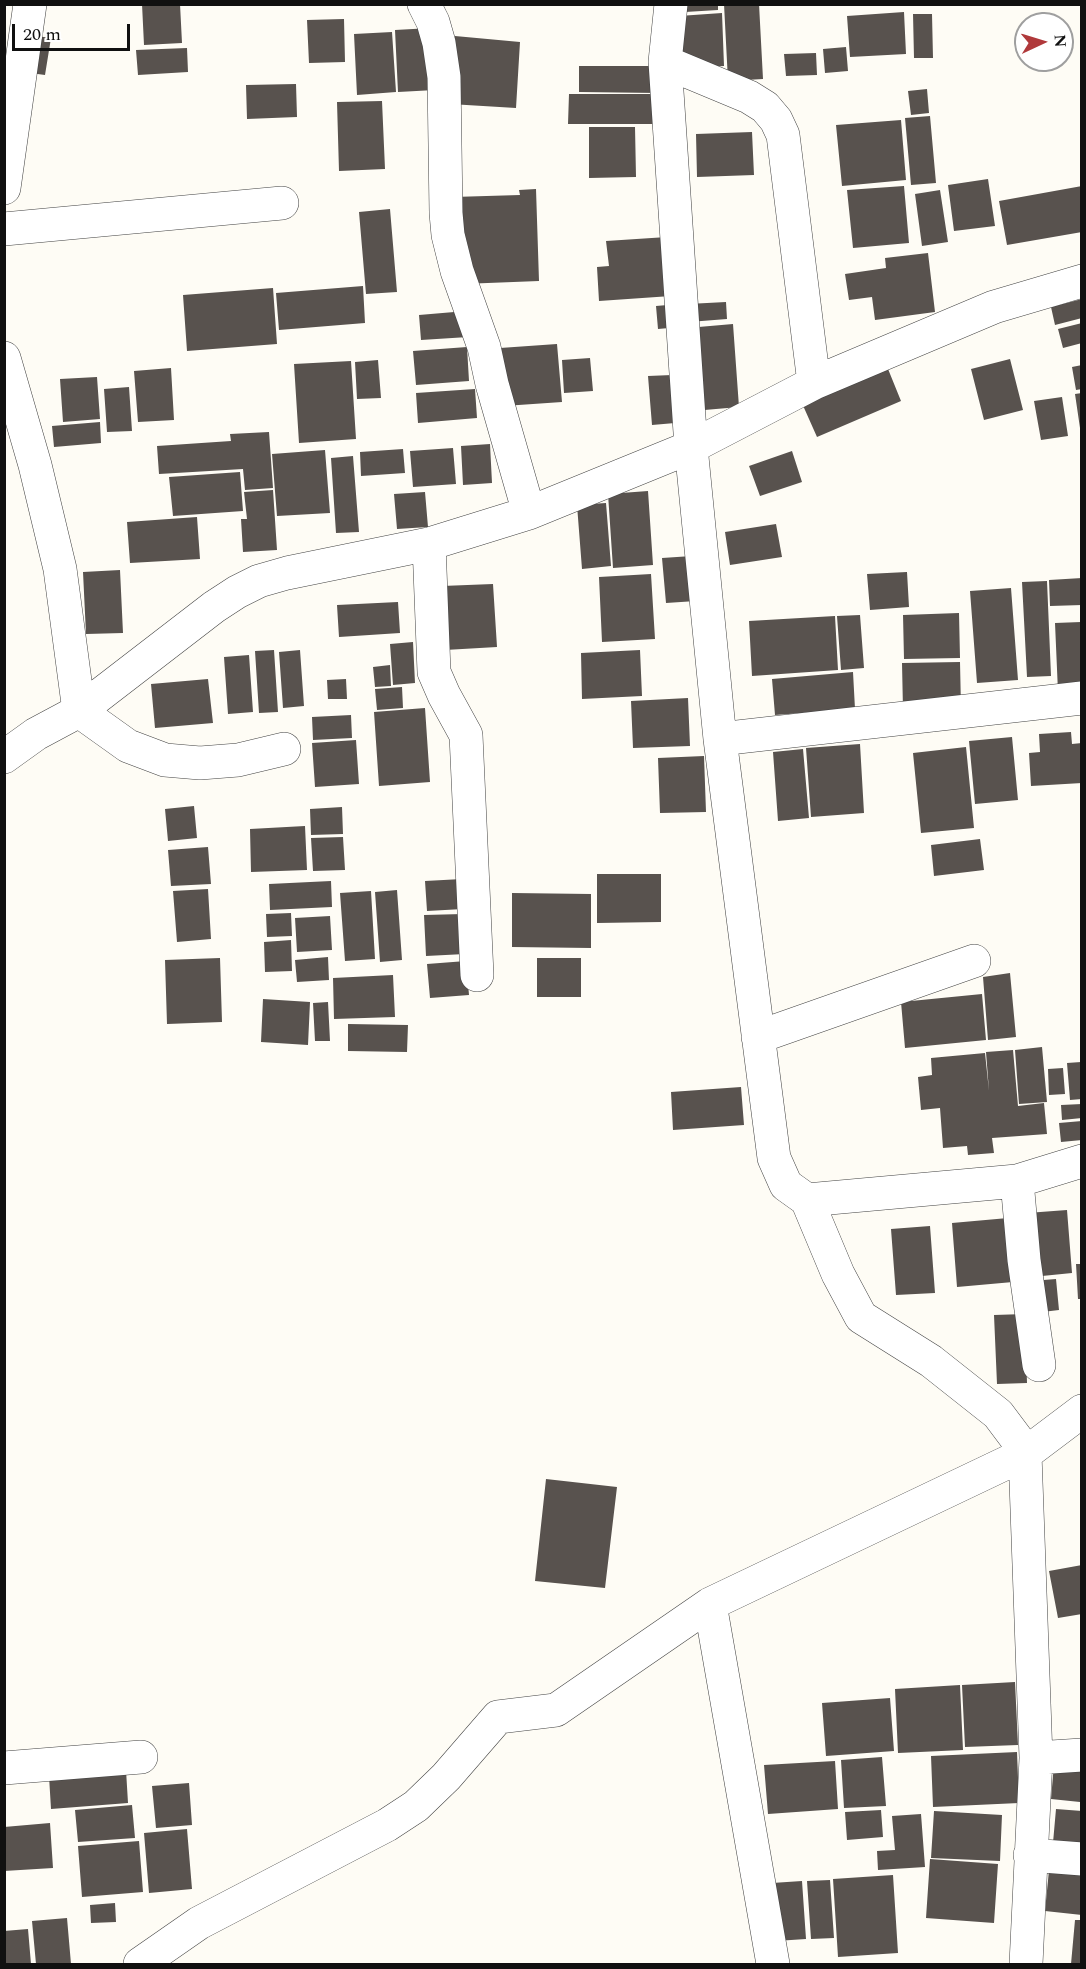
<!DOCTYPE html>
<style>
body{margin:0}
#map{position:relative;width:1086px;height:1969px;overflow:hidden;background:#fefcf5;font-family:Spectral,serif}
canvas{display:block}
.frame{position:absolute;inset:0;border:6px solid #101010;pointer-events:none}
.north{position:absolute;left:1014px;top:12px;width:60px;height:60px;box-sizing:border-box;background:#fff;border:2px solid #9f9f9f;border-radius:50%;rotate:86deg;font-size:16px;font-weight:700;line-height:24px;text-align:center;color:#101010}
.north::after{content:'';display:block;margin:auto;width:21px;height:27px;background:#b0393b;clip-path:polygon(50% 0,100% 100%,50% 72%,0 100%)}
.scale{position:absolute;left:12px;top:24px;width:118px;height:27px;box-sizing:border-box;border:3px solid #101010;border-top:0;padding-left:8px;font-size:18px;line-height:21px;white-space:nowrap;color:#101010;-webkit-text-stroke:4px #fff;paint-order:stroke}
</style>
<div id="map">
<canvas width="1086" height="1969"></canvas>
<div class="frame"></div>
<div class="north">N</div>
<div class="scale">20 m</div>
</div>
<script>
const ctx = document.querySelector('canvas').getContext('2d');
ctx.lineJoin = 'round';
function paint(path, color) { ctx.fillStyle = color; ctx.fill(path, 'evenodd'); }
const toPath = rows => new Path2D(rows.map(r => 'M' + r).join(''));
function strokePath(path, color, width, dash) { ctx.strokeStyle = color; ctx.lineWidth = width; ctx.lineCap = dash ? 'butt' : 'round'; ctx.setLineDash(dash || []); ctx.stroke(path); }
paint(toPath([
 [142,4,180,4,182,43,144,45],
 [685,4,718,4,718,10,685,12],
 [724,4,759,4,763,79,728,81],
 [904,12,906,54,850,57,847,16],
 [722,13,724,66,682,68,679,16],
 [913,14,932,14,933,58,914,58],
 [344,19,345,62,309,63,307,20],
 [431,28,435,90,398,92,395,30],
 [392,32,396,92,357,95,354,34],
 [29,35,51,38,45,75,23,72],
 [455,36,520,42,516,108,450,104],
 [846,47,848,71,825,73,823,49],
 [187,48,188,72,138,75,136,50],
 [816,53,817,75,786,76,784,54],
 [579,66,657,66,657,93,579,92],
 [296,84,297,117,247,119,246,85],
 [927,89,929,113,911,115,908,91],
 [569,94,662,94,662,124,568,124],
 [382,101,385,169,339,171,337,102],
 [930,116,936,183,911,185,905,118],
 [901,120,906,180,842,186,836,125],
 [589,127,635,127,636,177,589,178],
 [752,132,754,175,697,177,696,134],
 [988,179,995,226,954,231,948,185],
 [904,186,909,243,853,248,847,190],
 [1082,186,1082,232,1007,245,999,201],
 [536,189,539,281,462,284,453,197,520,195,519,190],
 [940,190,948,242,922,246,915,194],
 [390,209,397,292,366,294,359,212],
 [667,237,671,296,599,301,597,267,609,266,606,241],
 [928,253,935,312,875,320,872,297,849,300,845,274,886,268,885,258],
 [363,286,365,323,279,330,276,293],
 [273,288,277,344,187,351,183,295],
 [1082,299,1082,318,1055,325,1051,307],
 [726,302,727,319,689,322,688,304],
 [679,304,680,327,658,329,656,306],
 [466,311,468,337,421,340,419,315],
 [1082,323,1082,343,1063,348,1058,329],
 [733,324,739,407,693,411,687,328],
 [557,344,562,402,504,406,500,348],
 [467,347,469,381,416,385,413,351],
 [590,358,593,391,564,393,562,360],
 [1010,359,1023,410,984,420,971,369],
 [378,360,381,398,357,399,355,362],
 [351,361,356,439,299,443,294,364],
 [886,364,901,401,817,437,801,401],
 [1082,365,1082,389,1076,390,1072,367],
 [171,368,174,420,138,422,134,371],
 [672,375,675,423,652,425,648,376],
 [97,377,100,419,63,422,60,379],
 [129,387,132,431,107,432,104,389],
 [475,389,477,418,418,423,416,393],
 [1082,393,1082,428,1080,428,1075,394],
 [1062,397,1068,436,1041,440,1034,401],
 [100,422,101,443,54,447,52,426],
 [269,432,273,488,245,490,243,469,159,474,157,446,231,441,230,434],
 [490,444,492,483,463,485,461,446],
 [453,448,456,484,413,487,410,451],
 [403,449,405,473,361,476,360,452],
 [325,450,330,513,277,516,272,454],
 [792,451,802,482,760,496,749,466],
 [353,456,359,532,336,533,331,458],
 [240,472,243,511,173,516,169,477],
 [273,490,277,550,243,552,241,519,247,519,244,492],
 [648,491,653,565,613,568,608,494],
 [425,492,428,527,397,529,394,494],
 [606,503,611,566,582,569,577,505],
 [197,517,200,559,130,563,127,522],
 [776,524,782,557,730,565,725,532],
 [692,556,696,601,666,603,662,558],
 [120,570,123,633,86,634,83,572],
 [907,572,909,607,870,610,867,574],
 [651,574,655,639,602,642,599,577],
 [1082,578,1082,605,1050,606,1049,580],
 [1047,581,1051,676,1027,677,1022,582],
 [493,584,497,647,445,650,442,586],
 [1011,588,1018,680,977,683,970,591],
 [398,602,400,633,339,637,337,605],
 [959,613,960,658,904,659,903,615],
 [860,615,864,668,841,670,837,616],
 [835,616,838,670,752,676,749,621],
 [1081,622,1082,691,1058,692,1055,623],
 [413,642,415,683,393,685,390,644],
 [274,650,278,712,259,713,255,651],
 [300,650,304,706,283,708,279,652],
 [640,650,642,696,582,699,581,653],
 [249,655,253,712,228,714,224,657],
 [960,662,961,708,903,710,902,663],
 [390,665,391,686,375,687,373,667],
 [853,672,855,709,775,715,772,679],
 [208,679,213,723,155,728,151,684],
 [346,679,347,699,328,699,327,680],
 [402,687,403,708,377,710,375,689],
 [688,698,690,746,633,748,631,701],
 [425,708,430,782,379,786,374,712],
 [351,715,352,738,313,740,312,717],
 [1071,732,1072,744,1082,743,1082,783,1031,786,1029,753,1040,752,1039,734],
 [1012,737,1018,800,975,804,969,741],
 [356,740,359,784,315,787,312,743],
 [860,744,864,813,811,817,806,748],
 [966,747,974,828,921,833,913,753],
 [803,749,809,818,778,821,773,752],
 [704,756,706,812,660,813,658,758],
 [194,806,197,838,168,841,165,809],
 [342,807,343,834,311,835,310,809],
 [305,826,307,870,251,872,250,829],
 [343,837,345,870,313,871,311,838],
 [980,839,984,870,934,876,931,845],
 [208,847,211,884,171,886,168,850],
 [597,874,661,874,661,922,597,923],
 [462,879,463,909,427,911,425,881],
 [331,881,332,907,270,910,269,884],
 [208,889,211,939,177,942,173,891],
 [397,890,402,960,380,962,375,892],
 [371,891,375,959,345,961,340,893],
 [512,893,591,894,591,948,512,947],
 [291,913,292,936,267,937,266,914],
 [463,914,465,954,426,956,424,915],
 [330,916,332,950,297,952,295,918],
 [291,940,292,971,265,972,264,942],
 [328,957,329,980,297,982,295,960],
 [220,958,222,1022,167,1024,165,960],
 [537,958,581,958,581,997,537,997],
 [466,961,469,995,430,998,427,964],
 [1010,973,1016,1037,988,1040,983,977],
 [393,975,395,1017,334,1019,333,978],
 [982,994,986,1040,905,1048,901,1002],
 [263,999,310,1002,308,1045,261,1042],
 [328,1002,330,1041,315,1041,313,1003],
 [348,1024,408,1025,407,1052,348,1051],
 [1042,1047,1047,1102,1019,1104,1015,1050],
 [1013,1050,1018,1106,1044,1103,1047,1134,992,1138,994,1153,968,1155,967,1146,943,1148,940,1108,921,1110,918,1077,932,1075,931,1058,985,1053,989,1091,986,1052],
 [1081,1062,1082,1099,1070,1100,1067,1063],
 [1063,1068,1065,1094,1049,1095,1048,1069],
 [741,1087,744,1125,673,1130,671,1092],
 [1082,1104,1082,1118,1062,1120,1061,1105],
 [1082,1121,1082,1140,1061,1142,1059,1123],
 [1067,1210,1072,1273,1032,1277,1027,1213],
 [1008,1218,1013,1282,957,1287,952,1223],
 [930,1226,935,1293,896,1295,891,1229],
 [1076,1264,1082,1264,1082,1299,1078,1299],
 [1056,1279,1059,1310,1034,1313,1031,1281],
 [1025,1314,1027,1383,997,1384,994,1315],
 [546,1479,617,1487,605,1588,535,1581],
 [1082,1565,1082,1614,1058,1618,1049,1571],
 [1015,1682,1018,1745,965,1747,962,1685],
 [960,1685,963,1750,898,1753,895,1689],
 [890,1698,894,1751,826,1756,822,1703],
 [1017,1752,1019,1803,933,1807,931,1756],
 [882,1757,886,1806,844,1808,841,1760],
 [835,1761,838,1809,768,1814,764,1765],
 [1054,1764,1082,1767,1080,1802,1051,1799],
 [126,1770,128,1803,51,1809,49,1776],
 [189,1783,192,1825,156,1828,152,1786],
 [132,1805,135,1838,78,1842,75,1810],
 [1056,1809,1082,1811,1082,1857,1052,1854],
 [881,1810,883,1837,847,1840,845,1812],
 [934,1811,1002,1815,1000,1861,931,1858],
 [921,1814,925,1867,878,1870,877,1851,895,1850,892,1816],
 [50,1823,53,1868,4,1871,4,1827],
 [187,1829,192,1889,149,1893,144,1833],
 [139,1841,143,1892,82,1897,78,1846],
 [930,1859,998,1864,994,1923,926,1918],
 [1050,1860,1082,1864,1082,1915,1045,1911],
 [893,1875,898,1953,838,1957,833,1879],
 [830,1880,834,1938,811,1939,807,1881],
 [802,1881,806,1939,776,1941,772,1883],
 [115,1903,116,1922,91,1923,90,1905],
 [67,1918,71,1964,36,1964,32,1921],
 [1075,1920,1082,1920,1082,1964,1071,1964],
 [28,1929,31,1964,4,1964,4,1931]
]), '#58524e');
const minor = toPath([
 [424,4,433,22,439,43,444,77,446,213,448,235,457,271,484,347,492,384,529,513],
 [671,4,665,62,691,447,720,739,774,1158,786,1185,807,1200,1017,1181,1082,1161],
 [665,62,749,97,765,107,776,120,783,135,814,383],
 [4,188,30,4],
 [4,229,282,203],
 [4,358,35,465,60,569,79,711,128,746,165,760,200,763,238,760,284,749],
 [429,544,434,672,444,695,466,735,477,975],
 [720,739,1082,698],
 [4,757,36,734,79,711,214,607,237,592,259,581,287,573,429,544,529,513,691,447,814,383,994,307,1082,281],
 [758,1037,974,961],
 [1017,1181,1024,1260,1039,1365],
 [807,1200,838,1274,861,1317,931,1361,998,1414,1019,1442,1025,1454,1036,1758,1026,1964],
 [710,1604,773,1964],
 [1036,1758,1082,1755],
 [4,1768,141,1757],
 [1030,1855,1082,1859],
 [140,1964,199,1923,387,1825,416,1806,446,1777,498,1717,556,1710,710,1604,1025,1454,1082,1411]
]);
strokePath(minor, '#434343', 34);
strokePath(minor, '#fff', 33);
</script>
